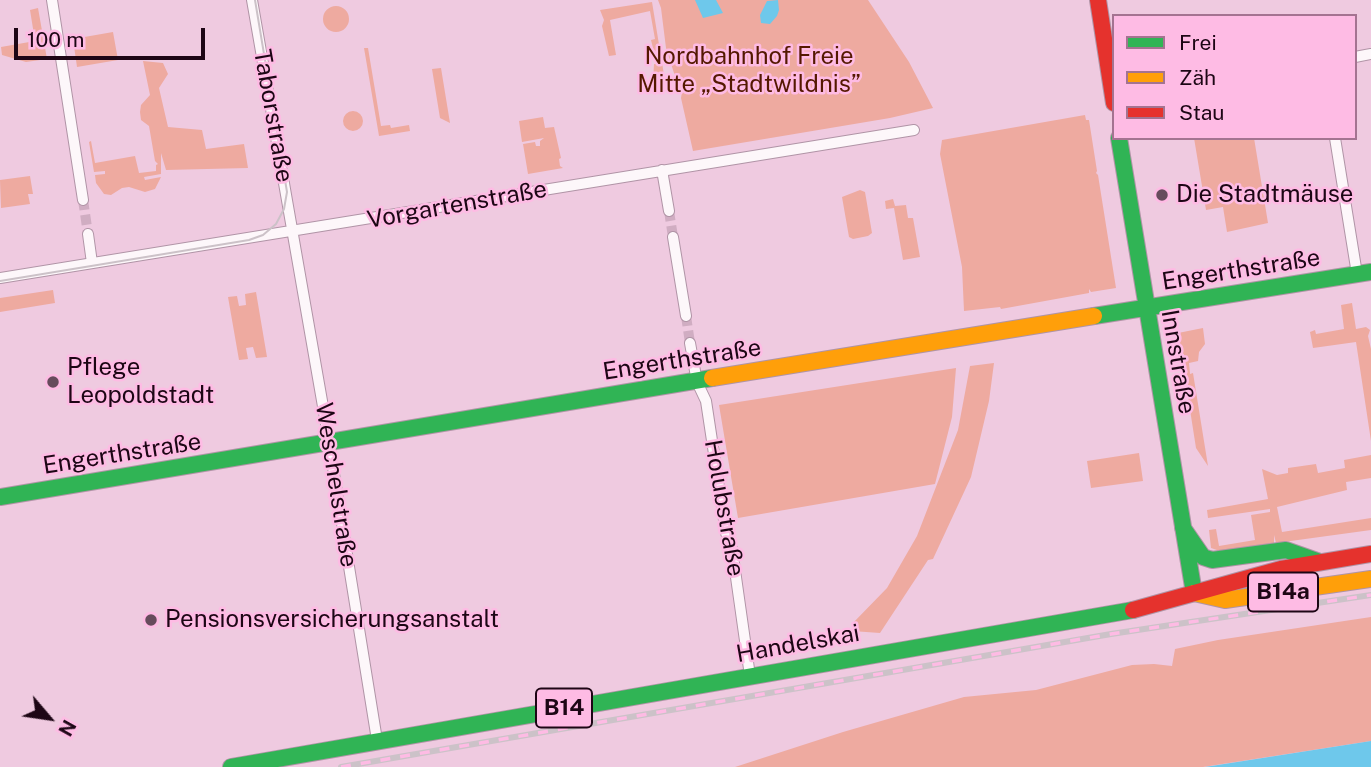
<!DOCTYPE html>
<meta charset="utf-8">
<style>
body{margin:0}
#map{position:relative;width:1371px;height:767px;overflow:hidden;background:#efcae0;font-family:"Public Sans",sans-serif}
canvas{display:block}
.legend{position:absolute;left:1112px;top:14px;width:245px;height:126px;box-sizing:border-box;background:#febbe4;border:2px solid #a47391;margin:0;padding:9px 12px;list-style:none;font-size:21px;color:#1d0615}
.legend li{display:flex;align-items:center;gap:14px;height:35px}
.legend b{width:35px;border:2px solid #a47391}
.north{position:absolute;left:14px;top:683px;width:70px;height:70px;-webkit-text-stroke:5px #febbe4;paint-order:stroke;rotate:119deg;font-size:19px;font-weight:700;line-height:28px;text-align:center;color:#1d0615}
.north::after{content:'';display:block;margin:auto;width:24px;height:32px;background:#1d0615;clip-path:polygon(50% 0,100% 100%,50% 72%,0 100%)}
.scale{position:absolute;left:14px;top:28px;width:191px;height:32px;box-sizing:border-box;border:4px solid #1d0615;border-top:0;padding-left:9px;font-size:21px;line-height:24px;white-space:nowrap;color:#1d0615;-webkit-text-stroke:5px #febbe4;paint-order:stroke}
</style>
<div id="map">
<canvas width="1371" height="767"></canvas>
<ul class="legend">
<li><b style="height:9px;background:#30b455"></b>Frei</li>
<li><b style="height:9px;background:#ff9f0a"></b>Zäh</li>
<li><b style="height:9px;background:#e5322d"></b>Stau</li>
</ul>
<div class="north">N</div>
<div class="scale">100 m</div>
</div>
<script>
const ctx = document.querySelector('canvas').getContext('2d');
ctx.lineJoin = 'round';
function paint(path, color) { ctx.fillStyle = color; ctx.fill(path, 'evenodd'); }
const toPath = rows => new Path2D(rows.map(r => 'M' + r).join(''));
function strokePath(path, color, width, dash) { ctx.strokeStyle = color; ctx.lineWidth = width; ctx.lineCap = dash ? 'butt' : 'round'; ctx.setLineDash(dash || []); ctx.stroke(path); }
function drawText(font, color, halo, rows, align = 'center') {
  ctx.font = font + ' "Public Sans",sans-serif'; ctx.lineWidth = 5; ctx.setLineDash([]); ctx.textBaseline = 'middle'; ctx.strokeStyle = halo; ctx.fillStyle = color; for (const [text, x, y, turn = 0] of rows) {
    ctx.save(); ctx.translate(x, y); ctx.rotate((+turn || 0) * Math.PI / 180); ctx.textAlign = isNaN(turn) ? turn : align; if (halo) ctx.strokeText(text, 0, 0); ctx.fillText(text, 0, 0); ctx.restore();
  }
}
paint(toPath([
 [658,0,868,0,909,62,933,108,890,118,693,151,681,98,682,92,680,92,666,48,661,8],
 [652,2,665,81,653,82,654,64,657,64,651,40,655,39,650,11,610,20,616,55,609,56,602,26,604,20,600,10],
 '323 19a13 13 0 1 1 26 0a13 13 0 1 1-26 0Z',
 [38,8,47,59,26,62,2,55,1,47,35,41,30,10],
 [113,32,118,60,77,67,73,39],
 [364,48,368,48,381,126,390,125,391,128,409,125,410,131,379,136],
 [143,61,163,63,168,74,159,88,168,127,202,130,206,149,244,144,248,168,166,170,161,153,161,174,144,177,145,180,161,177,155,189,145,192,129,187,122,188,111,195,104,194,96,183,95,175,105,174,105,171,94,172,89,142,91,141,95,163,135,156,139,173,156,171,156,165,158,164,155,161,149,126,141,120,140,112,141,105,150,95],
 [441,68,450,123,440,118,432,69],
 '343 121a10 10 0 1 1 20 0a10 10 0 1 1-20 0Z',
 [1085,115,1086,120,1089,120,1097,171,1096,173,1098,175,1116,288,1091,292,1089,289,1089,293,1001,309,1000,307,964,311,962,267,940,154,942,140],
 [543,117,545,128,554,127,561,158,559,159,560,166,563,168,528,174,523,144,535,142,536,146,540,146,540,141,544,138,522,142,519,121],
 [1194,138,1254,138,1268,223,1227,232,1223,207,1206,210],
 [30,176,33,194,28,194,30,204,1,208,0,180],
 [860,190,865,192,872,233,868,236,853,239,849,237,842,197],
 [893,199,895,206,906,205,908,218,913,218,920,257,903,260,894,208,886,209,885,201],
 [53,290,55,303,0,312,0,298],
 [256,292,267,357,256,358,253,347,246,348,248,359,239,360,228,297,237,296,239,306,246,305,245,294],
 [1352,303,1356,329,1366,327,1370,330,1368,336,1371,349,1371,441,1356,342,1313,348,1310,332,1315,330,1316,334,1344,329,1341,305],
 [1203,328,1205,344,1199,352,1198,361,1189,363,1190,374,1193,373,1208,466,1196,448,1178,333],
 [994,363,989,401,971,477,933,559,928,560,880,633,852,631,852,624,887,588,917,536,958,430,970,366],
 [956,368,952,417,935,484,738,518,719,405],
 [1139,453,1143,481,1091,488,1087,461],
 [1371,455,1371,478,1346,482,1347,490,1277,507,1282,532,1371,518,1371,530,1276,543,1274,535,1274,543,1220,551,1211,548,1209,530,1216,529,1219,546,1255,540,1251,515,1270,512,1270,509,1208,518,1207,510,1268,499,1262,469,1277,475,1288,473,1288,468,1316,464,1318,473,1345,468,1344,460],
 [1371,617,1371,741,1203,767,735,767,843,732,964,697,1036,690,1132,665,1154,664,1172,666,1175,649,1218,640]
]), '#eeaaa0');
paint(toPath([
 [695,0,716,0,723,13,703,18],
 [778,0,779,10,777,16,770,24,761,23,760,15,767,1],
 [1371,741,1371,767,1205,767]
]), '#6ec8eb');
strokePath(toPath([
 [83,200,88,234],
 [669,211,673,237],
 [686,316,690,343]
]), '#d0adc2', 10, [10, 5]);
const street = toPath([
 [52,0,83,200],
 [252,0,325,418,377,740],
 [1355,57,1371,54],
 [1335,138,1357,274],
 [662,170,669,211],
 [88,234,92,263],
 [673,237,686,316],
 [0,278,914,130],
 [690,343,697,382,706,401,726,533,732,549,750,676]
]);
const fast = toPath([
 [1119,138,1194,593],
 [1094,316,1371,272],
 [0,497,712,378],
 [1183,528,1203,557,1212,560,1286,550,1320,562],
 [231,767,1133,610]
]);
const slow = toPath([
 [712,378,1094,316],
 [1194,593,1225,600,1371,579]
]);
const jam = toPath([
 [1098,0,1114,103],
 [1133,610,1281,569,1371,554]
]);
strokePath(street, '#b094a6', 12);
strokePath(fast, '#b094a6', 18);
strokePath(slow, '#b094a6', 18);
strokePath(jam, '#b094a6', 18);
strokePath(street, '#fdf7fa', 10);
strokePath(fast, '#30b455', 16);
strokePath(slow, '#ff9f0a', 16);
strokePath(jam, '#e5322d', 16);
strokePath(toPath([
 [0,281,249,240,263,235,276,224,284,209,287,192,255,0]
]), '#ccc2c8', 2);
const rail = toPath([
 [341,767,1111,634,1371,595]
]);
strokePath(rail, '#ccc2c8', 6);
strokePath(rail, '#febbe4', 3.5, [10]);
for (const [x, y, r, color] of [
 [1162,195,7,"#664b5c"],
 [53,382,7,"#664b5c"],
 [151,620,7,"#664b5c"]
]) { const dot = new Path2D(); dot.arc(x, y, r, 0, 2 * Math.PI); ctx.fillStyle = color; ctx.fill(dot); strokePath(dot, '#febbe4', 2.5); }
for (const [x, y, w] of [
 [1283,592,70],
 [564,708,56]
]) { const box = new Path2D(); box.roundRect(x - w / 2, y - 19.5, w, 39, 5); ctx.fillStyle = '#febbe4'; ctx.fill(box); strokePath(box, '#1d0615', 2); }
drawText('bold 23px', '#1d0615', null, [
 ["B14a",1283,592],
 ["B14",564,708]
]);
drawText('24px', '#541800', '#febbe4', [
 ["Nordbahnhof Freie",749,57],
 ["Mitte „Stadtwildnis”",749,85]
]);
drawText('24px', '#1d0615', '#febbe4', [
 ["Taborstraße",273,116,80],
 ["Vorgartenstraße",457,205,-10],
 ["Engerthstraße",1241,270,-9],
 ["Engerthstraße",682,360,-9],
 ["Innstraße",1178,362,80],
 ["Engerthstraße",122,454,-9],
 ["Weschelstraße",336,485,81],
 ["Holubstraße",724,508,80],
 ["Handelskai",798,644,-10]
]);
drawText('24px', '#1d0615', '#febbe4', [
 ["Die Stadtmäuse",1176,195],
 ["Pflege",67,368],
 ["Leopoldstadt",67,396],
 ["Pensionsversicherungsanstalt",165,620]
], 'left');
</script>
